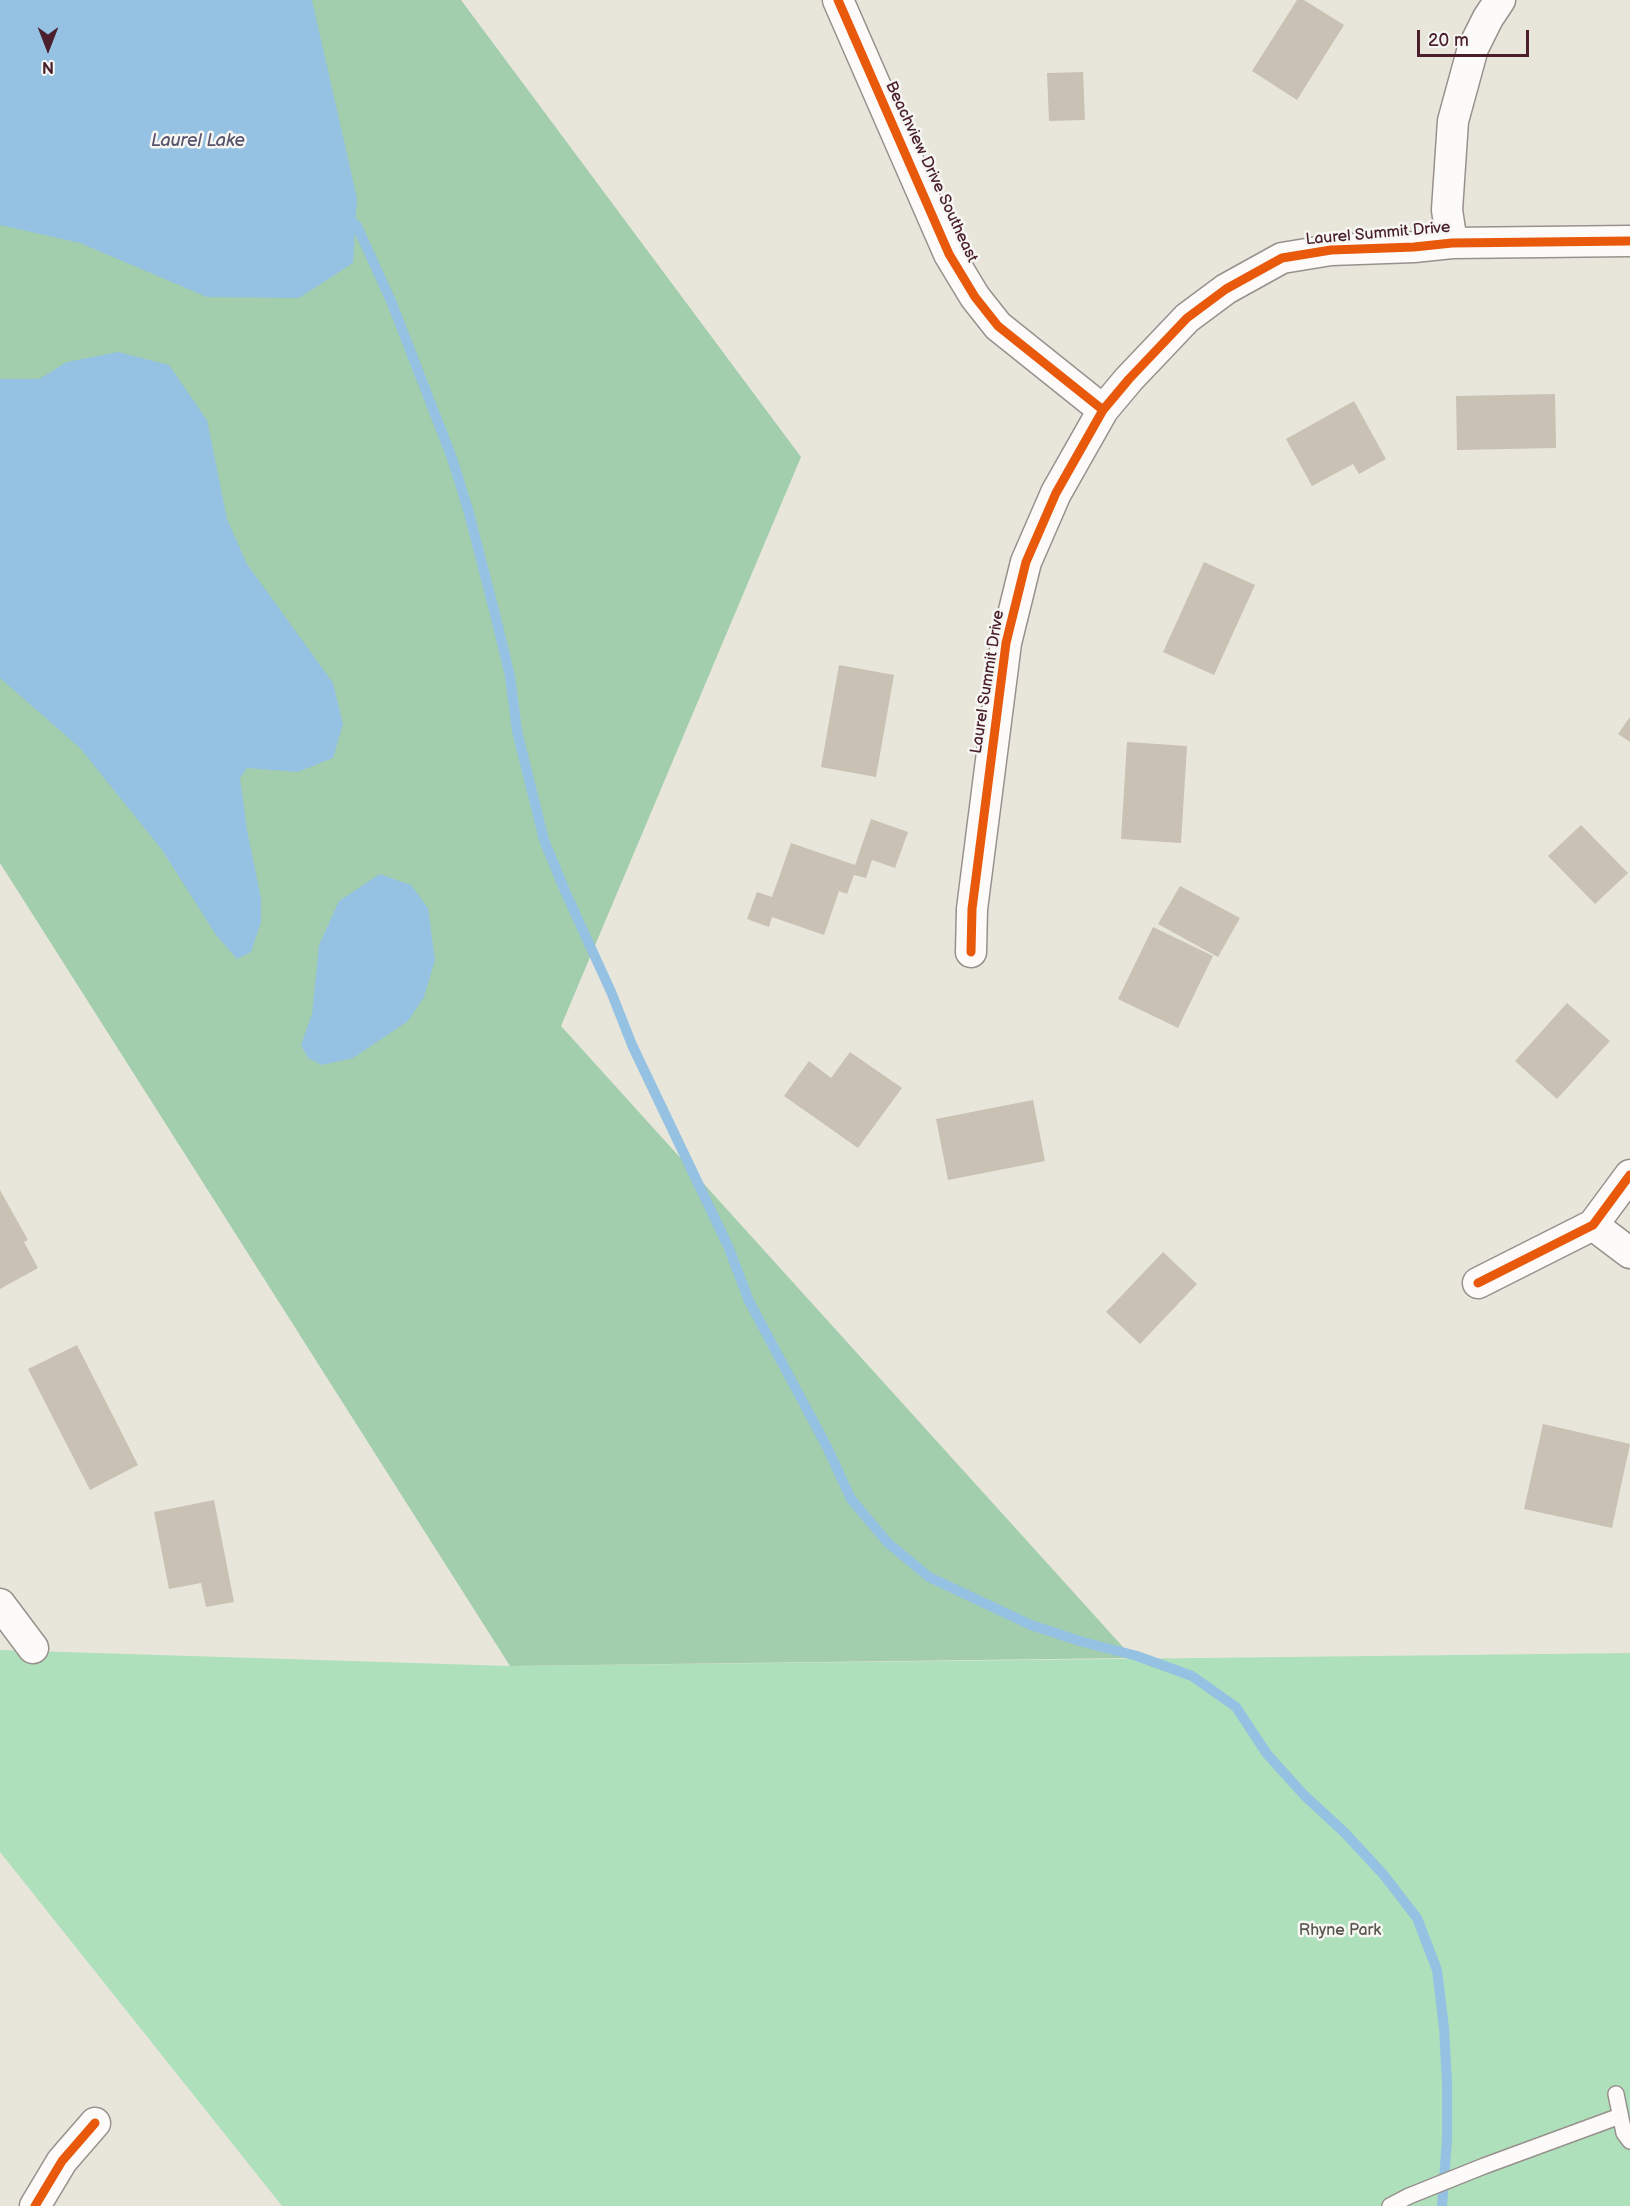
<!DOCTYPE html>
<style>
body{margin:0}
#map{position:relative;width:1630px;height:2206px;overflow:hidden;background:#e8e6db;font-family:"Balsamiq Sans",sans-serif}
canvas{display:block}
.north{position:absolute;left:18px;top:18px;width:60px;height:60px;-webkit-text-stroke:4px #f6f6f2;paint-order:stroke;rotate:180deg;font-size:16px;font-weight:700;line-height:24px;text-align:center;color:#4a1f2b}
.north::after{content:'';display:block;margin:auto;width:21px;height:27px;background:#4a1f2b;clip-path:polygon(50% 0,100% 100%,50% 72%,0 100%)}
.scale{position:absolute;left:1417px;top:30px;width:112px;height:27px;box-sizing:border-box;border:3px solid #4a1f2b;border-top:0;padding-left:8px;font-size:18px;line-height:21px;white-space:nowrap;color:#4a1f2b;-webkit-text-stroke:4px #f6f6f2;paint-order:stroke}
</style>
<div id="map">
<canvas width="1630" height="2206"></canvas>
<div class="north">N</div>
<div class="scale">20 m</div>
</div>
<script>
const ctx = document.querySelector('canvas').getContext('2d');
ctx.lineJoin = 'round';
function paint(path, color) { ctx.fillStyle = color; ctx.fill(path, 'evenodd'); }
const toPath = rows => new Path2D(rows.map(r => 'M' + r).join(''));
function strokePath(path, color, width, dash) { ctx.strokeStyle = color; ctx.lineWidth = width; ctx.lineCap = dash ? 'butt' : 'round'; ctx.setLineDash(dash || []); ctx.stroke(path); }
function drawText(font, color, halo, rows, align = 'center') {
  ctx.font = font + ' "Balsamiq Sans",sans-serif'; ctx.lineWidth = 5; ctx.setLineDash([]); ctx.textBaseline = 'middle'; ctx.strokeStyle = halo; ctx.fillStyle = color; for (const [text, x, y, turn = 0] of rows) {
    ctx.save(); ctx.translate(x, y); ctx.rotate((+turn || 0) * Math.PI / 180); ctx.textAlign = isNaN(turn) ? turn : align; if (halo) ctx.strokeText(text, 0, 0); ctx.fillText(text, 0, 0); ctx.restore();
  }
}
paint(toPath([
 [0,1650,510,1666,1630,1653,1630,2206,282,2206,0,1852]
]), '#afe0bc');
paint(toPath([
 [153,0,461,0,801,457,561,1026,1133,1658,510,1666,0,863,0,186]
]), '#a2cead');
paint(toPath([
 [0,0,312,0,357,198,353,263,299,298,207,297,80,243,0,225],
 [118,352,169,365,207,420,227,519,247,564,333,683,343,724,333,758,298,772,247,768,240,778,247,830,261,898,261,922,251,952,237,959,216,935,162,850,80,748,0,678,0,379,39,379,67,362],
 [380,874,411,885,428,908,435,960,424,997,408,1021,353,1058,322,1065,308,1058,301,1045,312,1014,319,945,339,901]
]), '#95c1e2');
strokePath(toPath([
 [347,218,357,226,391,301,452,458,469,513,496,618,510,676,517,731,544,840,565,891,612,994,632,1045,728,1246,749,1301,827,1447,851,1499,888,1543,929,1577,1031,1625,1083,1642,1137,1656,1192,1676,1236,1707,1267,1754,1304,1795,1345,1833,1383,1874,1417,1918,1437,1970,1444,2028,1447,2082,1447,2140,1442,2206]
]), '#95c1e2', 10);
paint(toPath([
 [1297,0,1304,0,1344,25,1297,100,1252,71],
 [1083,72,1085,120,1049,121,1047,73],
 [1555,394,1556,448,1457,450,1456,396],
 [1354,401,1386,459,1359,474,1353,464,1312,486,1286,439],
 [1204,562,1255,585,1214,675,1163,652],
 [839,665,894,675,876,777,821,767],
 [1630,717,1630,742,1618,734],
 [1127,742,1187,746,1181,843,1121,839],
 [871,819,908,832,895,868,872,860,866,878,854,875,847,894,839,891,824,935,772,917,769,927,747,919,757,892,772,897,791,843,855,865],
 [1581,825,1628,873,1595,904,1548,856],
 [1180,886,1240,918,1218,957,1158,924],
 [1153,927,1213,956,1178,1028,1118,999],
 [1567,1003,1610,1041,1557,1099,1515,1061],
 [850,1052,902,1088,858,1148,784,1096,809,1061,831,1078],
 [1033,1100,1045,1161,948,1180,936,1119],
 [0,1190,28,1240,24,1242,38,1268,0,1289],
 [1163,1252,1197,1284,1140,1344,1106,1312],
 [77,1345,138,1465,90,1490,28,1369],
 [1543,1424,1630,1444,1612,1528,1524,1509],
 [214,1500,234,1602,206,1607,201,1583,169,1589,154,1512]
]), '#c9c1b4');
const service = toPath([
 [1616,2094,1624,2133,1630,2141],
 [1390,2206,1409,2196,1484,2166,1620,2116]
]);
const minor = toPath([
 [838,0,949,254,975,297,998,326,1103,410],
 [1452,243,1447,210,1453,121,1473,48,1488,18,1500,0],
 [971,952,972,909,1006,643,1026,562,1056,493,1103,410,1129,379,1187,318,1226,289,1282,258,1331,250,1414,247,1452,243,1630,241],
 [1593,1225,1630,1253],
 [1478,1283,1593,1225,1630,1175],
 [0,1604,33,1648],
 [35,2206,62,2161,95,2123]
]);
strokePath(service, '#98908c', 18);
strokePath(minor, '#98908c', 33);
strokePath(service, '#fcfbfa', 15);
strokePath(minor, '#fcfbfa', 30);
strokePath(toPath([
 [838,0,949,254,975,297,998,326,1103,410],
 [971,952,972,909,1006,643,1026,562,1056,493,1103,410,1129,379,1187,318,1226,289,1282,258,1331,250,1414,247,1452,243,1630,241],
 [1478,1283,1593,1225,1630,1175],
 [35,2206,62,2161,95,2123]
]), '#e8590c', 9);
drawText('16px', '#4a1f2b', '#f6f6f2', [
 ["Beachview Drive Southeast",931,172,65],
 ["Laurel Summit Drive",1378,234,-5],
 ["Laurel Summit Drive",988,682,-81]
]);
drawText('16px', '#5a574f', '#f6f6f2', [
 ["Rhyne Park",1340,1931]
]);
drawText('italic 18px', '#58526c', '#f6f6f2', [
 ["Laurel Lake",198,141]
]);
</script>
